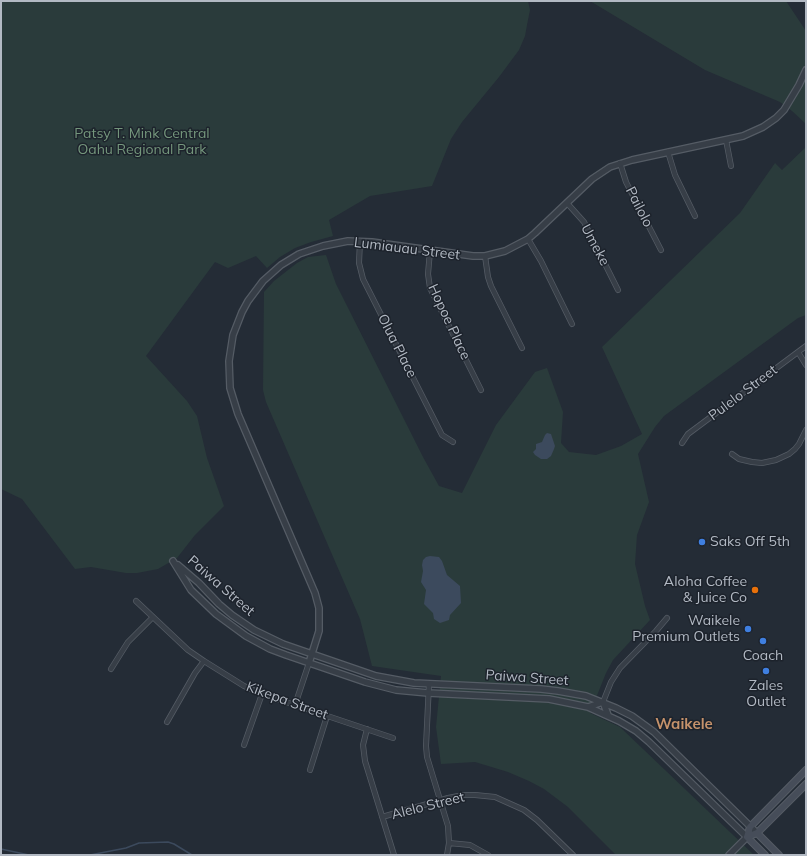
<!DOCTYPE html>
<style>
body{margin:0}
#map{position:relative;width:807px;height:856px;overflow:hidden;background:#242c36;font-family:Mulish,sans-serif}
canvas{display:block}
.frame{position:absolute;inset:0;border:2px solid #b2b9c3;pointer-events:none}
</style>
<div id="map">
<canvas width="807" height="856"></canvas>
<div class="frame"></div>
</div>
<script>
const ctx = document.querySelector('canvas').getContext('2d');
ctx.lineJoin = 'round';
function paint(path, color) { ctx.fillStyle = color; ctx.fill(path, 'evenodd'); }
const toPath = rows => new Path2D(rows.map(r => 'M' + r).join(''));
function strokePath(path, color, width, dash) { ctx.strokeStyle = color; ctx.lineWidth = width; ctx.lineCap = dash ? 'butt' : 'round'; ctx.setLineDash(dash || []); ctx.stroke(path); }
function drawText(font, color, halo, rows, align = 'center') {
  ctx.font = font + ' Mulish,sans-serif'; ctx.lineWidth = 3; ctx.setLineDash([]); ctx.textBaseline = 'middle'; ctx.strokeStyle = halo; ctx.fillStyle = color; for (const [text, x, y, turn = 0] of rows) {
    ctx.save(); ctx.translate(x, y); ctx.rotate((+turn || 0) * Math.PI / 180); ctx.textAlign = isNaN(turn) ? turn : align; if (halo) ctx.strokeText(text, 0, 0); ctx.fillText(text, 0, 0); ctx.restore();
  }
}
paint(toPath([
 [1,1,528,1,530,10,527,25,525,36,519,50,499,77,462,122,451,139,432,186,370,196,329,220,333,236,311,242,295,248,280,257,267,268,256,256,228,268,215,262,146,356,187,401,197,416,207,458,224,506,195,535,177,558,158,569,137,573,126,573,91,567,75,569,22,499,1,489],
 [590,1,786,1,806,31,806,124,792,111,780,102,705,70],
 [806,147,806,315,798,318,664,416,655,427,638,454,649,502,637,535,635,564,645,606,650,620,613,660,606,673,590,713,620,727,754,855,616,855,568,807,544,789,529,781,508,772,475,762,441,764,436,727,441,676,372,666,360,619,266,402,263,390,264,292,274,281,297,263,308,257,326,255,336,284,423,457,439,486,462,493,496,425,535,372,547,368,563,412,561,443,569,452,596,455,621,446,642,434,602,347,740,213,775,163,782,170]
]), '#2a3b3b');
paint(toPath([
 [547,433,551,434,555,446,554,449,551,456,547,459,541,459,535,455,533,452,536,449,536,444,542,442,545,435],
 [430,556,439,557,442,561,447,575,460,586,461,603,450,615,449,620,440,623,434,619,433,613,424,604,426,590,421,582,423,571,422,565,423,560,426,557]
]), '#3c4a5d');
strokePath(toPath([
 [1,849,29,855],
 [90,855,126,848,139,843,168,842,174,844,192,855]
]), '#3c4a5d', 1.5);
const minor = toPath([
 [726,140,731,166],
 [668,152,675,175,695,216],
 [620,163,626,182,661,250],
 [567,203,584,222,618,290],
 [528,239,541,261,572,324],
 [360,241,359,263,363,279,442,435,453,442],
 [430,251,428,274,430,288,481,390],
 [485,256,488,277,491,286,522,348],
 [798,352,806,365],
 [682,443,688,434,806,346],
 [732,454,739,459,752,462,762,463,776,460,789,454,795,449,799,444,806,430],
 [136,601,188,650,204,661,244,686,262,694,393,738],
 [111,669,128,642,153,617],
 [429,684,426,746,427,757,448,826,449,843,447,855],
 [603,702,611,682,620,668,656,631,667,618],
 [295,705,309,663],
 [167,722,195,673,204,661],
 [367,729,363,745,365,761,394,855],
 [244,745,262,694],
 [310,770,327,716],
 [382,817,448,798,463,795,475,795,495,797,524,810,537,820,573,855],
 [449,843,470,845,488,855]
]);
const tertiary = toPath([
 [173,561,191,590,216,614,246,636,270,649,286,655,365,682,396,690,428,693,549,699,588,707,619,721,636,731,649,742,747,837,729,855],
 [178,565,199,583,219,604,232,615,254,630,283,644,376,676,414,683,541,689,558,691,586,696,616,708,632,716,654,732,757,833],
 [309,663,319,631,319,608,315,593,238,414,230,388,229,361,233,335,242,312,248,301,263,281,281,265,299,254,323,246,348,241,372,242,473,256,485,256,505,251,528,239,535,233,592,179,610,167,632,160,743,136,763,127,776,118,784,110,799,85,806,70],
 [588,707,603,702,608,715]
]);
const secondary = toPath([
 [757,833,779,855],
 [747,837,750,827,806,770],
 [747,837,757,833,806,784],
 [747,837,765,855]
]);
strokePath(minor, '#555c65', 6);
strokePath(tertiary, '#555c65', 8);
strokePath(secondary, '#555c65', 8);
strokePath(minor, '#373e47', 4.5);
strokePath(tertiary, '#373e47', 5.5);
strokePath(secondary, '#464d59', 6);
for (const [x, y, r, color] of [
 [702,542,4,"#3f7fe0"],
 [755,590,4,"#e8710a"],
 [748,629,4,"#3f7fe0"],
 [763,641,4,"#3f7fe0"],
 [766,671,4,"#3f7fe0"]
]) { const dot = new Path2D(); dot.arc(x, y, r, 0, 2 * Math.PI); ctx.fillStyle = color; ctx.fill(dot); strokePath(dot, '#1d232c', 1.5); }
drawText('14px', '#74967c', '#1d232c', [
 ["Patsy T. Mink Central",142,134],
 ["Oahu Regional Park",142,150]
]);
drawText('14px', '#b2b9c3', '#1d232c', [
 ["Pailolo",639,207,63],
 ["Umeke",595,245,62],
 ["Lumiauau Street",407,249,7],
 ["Hopoe Place",449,322,65],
 ["Olua Place",397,346,63],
 ["Pulelo Street",743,393,-37],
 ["Paiwa Street",221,586,41],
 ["Paiwa Street",527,678,4],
 ["Kikepa Street",287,701,20],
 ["Alelo Street",428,806,-14]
]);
drawText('14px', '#b2b9c3', '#1d232c', [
 ["Saks Off 5th",710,542,"left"],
 ["Aloha Coffee",747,582],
 ["& Juice Co",747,598],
 ["Waikele",740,621],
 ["Premium Outlets",740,637],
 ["Coach",763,656,"center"],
 ["Zales",766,686,"center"],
 ["Outlet",766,702,"center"]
], 'right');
drawText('bold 15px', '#c5926b', '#1d232c', [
 ["Waikele",684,724]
]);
</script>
